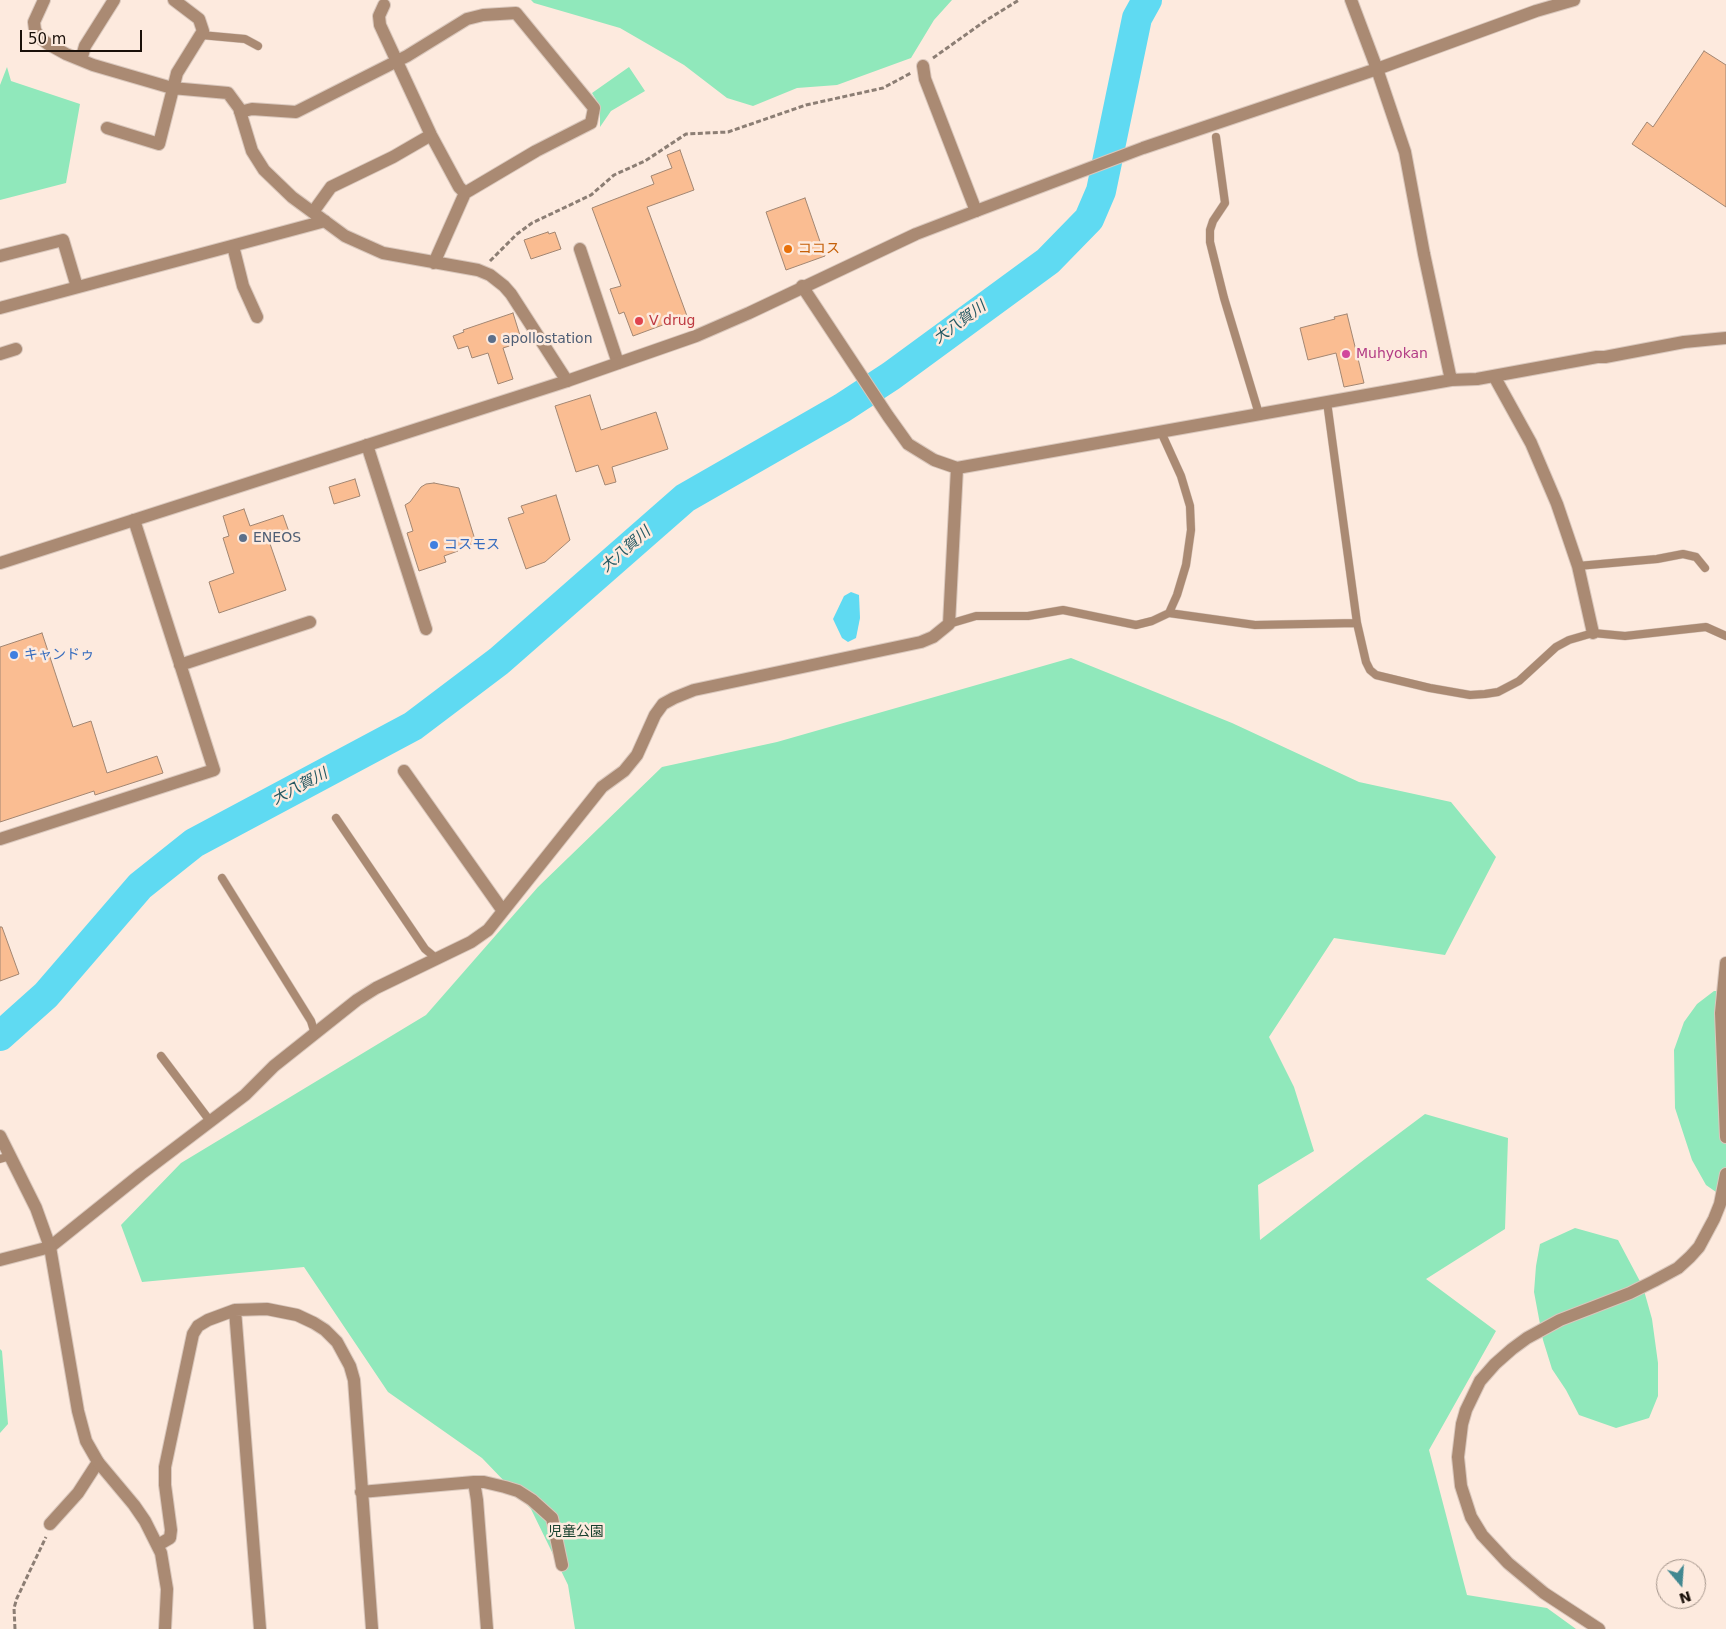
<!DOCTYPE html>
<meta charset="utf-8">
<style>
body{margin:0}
#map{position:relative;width:1726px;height:1629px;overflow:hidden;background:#fdeade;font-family:"DejaVu Sans",sans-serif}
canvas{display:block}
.north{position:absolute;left:1656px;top:1559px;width:50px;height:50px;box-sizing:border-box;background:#fdeade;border:1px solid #a29389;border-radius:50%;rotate:162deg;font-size:14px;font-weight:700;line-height:20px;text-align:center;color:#1a1009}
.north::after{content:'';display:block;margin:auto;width:18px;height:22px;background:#418891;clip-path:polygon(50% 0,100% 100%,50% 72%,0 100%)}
.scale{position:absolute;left:20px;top:30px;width:122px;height:22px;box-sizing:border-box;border:2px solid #1a1009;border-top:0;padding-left:6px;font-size:15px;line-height:18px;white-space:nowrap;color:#1a1009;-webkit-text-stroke:4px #fdeade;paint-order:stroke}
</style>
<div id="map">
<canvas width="1726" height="1629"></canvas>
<div class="north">N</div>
<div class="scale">50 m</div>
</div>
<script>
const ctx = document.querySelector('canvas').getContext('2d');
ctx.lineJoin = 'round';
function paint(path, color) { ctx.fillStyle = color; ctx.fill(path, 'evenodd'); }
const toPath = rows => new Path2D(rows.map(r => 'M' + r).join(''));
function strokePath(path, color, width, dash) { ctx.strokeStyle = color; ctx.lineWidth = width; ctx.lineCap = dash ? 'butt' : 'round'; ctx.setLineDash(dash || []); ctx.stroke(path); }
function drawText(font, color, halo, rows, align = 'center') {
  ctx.font = font + ' "DejaVu Sans","Noto Sans JP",sans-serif'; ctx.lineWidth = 5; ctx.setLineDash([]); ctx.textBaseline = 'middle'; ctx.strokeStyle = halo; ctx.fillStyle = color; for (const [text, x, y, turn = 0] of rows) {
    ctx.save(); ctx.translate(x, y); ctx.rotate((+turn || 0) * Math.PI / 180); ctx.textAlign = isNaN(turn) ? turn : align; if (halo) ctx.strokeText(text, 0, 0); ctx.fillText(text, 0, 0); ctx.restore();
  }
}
paint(toPath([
 [531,0,952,0,934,20,911,58,837,85,797,88,753,106,727,98,684,65,620,28,534,3],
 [7,67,11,81,80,104,66,183,0,200,0,85],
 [629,67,645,91,611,111,600,127,600,106,592,93],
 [1071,658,1232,723,1359,782,1451,802,1496,857,1445,955,1334,938,1269,1037,1294,1087,1314,1151,1258,1185,1260,1240,1365,1159,1425,1114,1508,1138,1505,1229,1426,1279,1496,1331,1429,1450,1467,1595,1547,1608,1576,1629,575,1629,568,1585,531,1509,482,1458,388,1392,304,1267,142,1282,121,1225,181,1163,426,1015,538,887,662,767,777,742],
 [1714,991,1726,991,1726,1199,1706,1185,1692,1160,1675,1108,1674,1050,1684,1022,1697,1004],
 [1575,1228,1618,1240,1643,1287,1652,1319,1658,1363,1658,1396,1649,1418,1616,1428,1579,1415,1566,1390,1552,1369,1543,1340,1534,1292,1536,1266,1540,1244],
 [0,1349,2,1351,8,1424,0,1433]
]), '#90e8bb');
paint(toPath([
 [851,592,859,595,860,618,856,638,848,642,842,638,833,619,844,596]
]), '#5fdaf2');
strokePath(toPath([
 [0,1036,46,995,140,886,194,843,413,726,499,661,685,498,842,408,891,376,1048,261,1089,219,1101,191,1137,18,1147,0]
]), '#5fdaf2', 30);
const building = toPath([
 [1704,51,1726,65,1726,207,1632,144,1647,122,1653,127,1704,51],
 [680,150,694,190,647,207,687,316,633,336,624,312,619,314,610,289,621,286,592,208,654,184,651,176,672,168,667,155,680,150],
 [805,198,825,256,786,270,766,212,805,198],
 [548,232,549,234,555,232,561,249,531,259,524,240,548,232],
 [513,313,522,342,503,348,513,379,498,384,488,353,472,358,468,346,458,349,453,336,464,332,463,330,513,313],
 [1347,314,1364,383,1344,387,1336,353,1308,360,1300,328,1335,319,1334,317,1347,314],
 [590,395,601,430,656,412,668,449,612,467,616,482,605,485,598,465,576,472,555,406,590,395],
 [355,479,360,496,334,504,329,487,355,479],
 [434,483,459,488,476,543,458,549,458,551,444,556,446,562,419,571,407,533,413,531,405,505,410,502,421,487,426,484,434,483],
 [556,495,570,540,545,562,526,569,508,518,524,513,521,506,556,495],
 [244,509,250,526,283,515,289,532,268,538,286,590,219,613,209,582,234,573,223,538,229,536,223,516,244,509],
 [42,633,73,727,91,721,107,773,157,756,163,773,95,795,94,791,0,822,0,647,42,633],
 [0,927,2,927,19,974,0,981,0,927]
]);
paint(building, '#fabd92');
strokePath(building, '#a28672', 1);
const service = toPath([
 [201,35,245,39,258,46],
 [1216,137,1225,203,1213,221,1210,230,1210,242,1224,298,1259,414],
 [1327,402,1357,623,1366,662,1370,670,1376,675,1430,688,1470,695,1485,694,1498,692,1519,681,1556,647,1569,640,1593,633,1625,636,1706,627,1726,636],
 [1161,432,1181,476,1190,506,1191,530,1186,565,1177,595,1169,613],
 [1578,566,1657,559,1683,554,1696,557,1705,568],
 [949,624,976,616,1028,616,1063,610,1136,625,1152,621,1169,613,1255,625,1357,623],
 [336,818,425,949,437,959],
 [222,878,311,1021,315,1034],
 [161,1056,210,1121],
 [0,1159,11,1156]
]);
const minor = toPath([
 [44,0,34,22,35,30,39,37,48,44,66,54,93,65,172,88,228,93,239,108,252,151,264,170,292,197,345,236,383,253,478,270,490,275,504,286,511,294,567,381],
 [384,5,379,16,380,25,431,135,459,187,465,193],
 [81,60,85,46,114,0],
 [923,66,925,79,976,211],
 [1377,69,1405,152,1424,254,1451,380],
 [240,112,252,109,296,112,407,56,467,19,483,15,516,13,594,108,591,123,536,151,465,193,434,263],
 [107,128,159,144,177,73,203,31,199,19,174,0],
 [313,212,331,187,393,157,431,135],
 [233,246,243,286,257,317],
 [580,249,618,363],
 [0,256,63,240,77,287],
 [802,286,888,416,908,444,934,460,957,468,1451,380,1477,379,1597,357,1605,357,1684,342,1726,338],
 [0,308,325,221],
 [0,354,16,349],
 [1494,376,1531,443,1557,504,1578,566,1593,633],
 [367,445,426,629],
 [180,665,310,622],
 [404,771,503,911],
 [0,839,214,770,134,520],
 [0,1260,50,1247,141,1174,245,1095,274,1066,357,1000,376,988,471,942,488,930,602,787,624,771,637,755,655,715,663,704,674,698,694,690,921,642,933,637,949,624,957,468],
 [235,1310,260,1629],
 [474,1482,484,1482,505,1487,518,1491,532,1500,552,1518,562,1565],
 [361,1492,474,1482,477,1500,487,1629],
 [50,1524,78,1493,98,1462],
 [158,1545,170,1538,171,1530,165,1485,165,1467,193,1334,198,1326,208,1320,235,1310,267,1309,297,1315,314,1323,325,1330,337,1342,350,1366,354,1380,372,1629]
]);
const tertiary = toPath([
 [1351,0,1377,69],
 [0,563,567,381,696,336,749,313,916,234,976,211,1143,148,1377,69,1536,11,1574,0],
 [1726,963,1721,1013,1726,1137],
 [0,1136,36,1208,50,1247,78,1411,86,1441,98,1462,134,1505,145,1521,161,1553,167,1589,165,1629],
 [1599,1629,1544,1593,1508,1563,1482,1535,1471,1517,1461,1486,1458,1457,1462,1424,1466,1410,1480,1381,1495,1364,1512,1349,1527,1338,1560,1320,1630,1293,1654,1281,1678,1268,1690,1257,1699,1247,1714,1219,1720,1204,1726,1174]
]);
strokePath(service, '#d9c7bc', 9);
strokePath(minor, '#d9c7bc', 14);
strokePath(tertiary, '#d9c7bc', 14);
strokePath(toPath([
 [933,58,985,21,1019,0],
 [490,261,517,234,532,223,591,195,614,175,645,161,686,134,728,132,806,105,883,88,911,73],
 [15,1629,14,1608,17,1598,46,1537]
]), '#8c7e74', 3, [5, 2.5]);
strokePath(service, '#aa8a73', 8);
strokePath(minor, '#aa8a73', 12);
strokePath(tertiary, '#aa8a73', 12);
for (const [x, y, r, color] of [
 [788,249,5,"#e8710a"],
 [639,321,5,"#e0444e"],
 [492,339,5,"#5c6f8a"],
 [1346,354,5,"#d1479c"],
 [243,538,5,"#5c6f8a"],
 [434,545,5,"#3f7fe0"],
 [14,655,5,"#3f7fe0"]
]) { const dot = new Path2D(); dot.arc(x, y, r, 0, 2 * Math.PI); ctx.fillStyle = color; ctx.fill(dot); strokePath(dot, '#fdeade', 2); }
drawText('14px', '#c56008', '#fdeade', [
 ["ココス",798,249]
], 'left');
drawText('14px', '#be3a42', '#fdeade', [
 ["V drug",649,321]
], 'left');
drawText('14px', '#4e5e75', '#fdeade', [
 ["apollostation",502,339],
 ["ENEOS",253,538]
], 'left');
drawText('14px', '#b23c85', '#fdeade', [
 ["Muhyokan",1356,354]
], 'left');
drawText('14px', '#366cbe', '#fdeade', [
 ["コスモス",444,545],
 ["キャンドゥ",24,655]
], 'left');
drawText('14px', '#18412e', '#fdeade', [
 ["児童公園",576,1532]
]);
drawText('italic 15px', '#255963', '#fdeade', [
 ["大八賀川",960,323,-36],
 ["大八賀川",626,550,-41],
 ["大八賀川",300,787,-28]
]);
</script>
